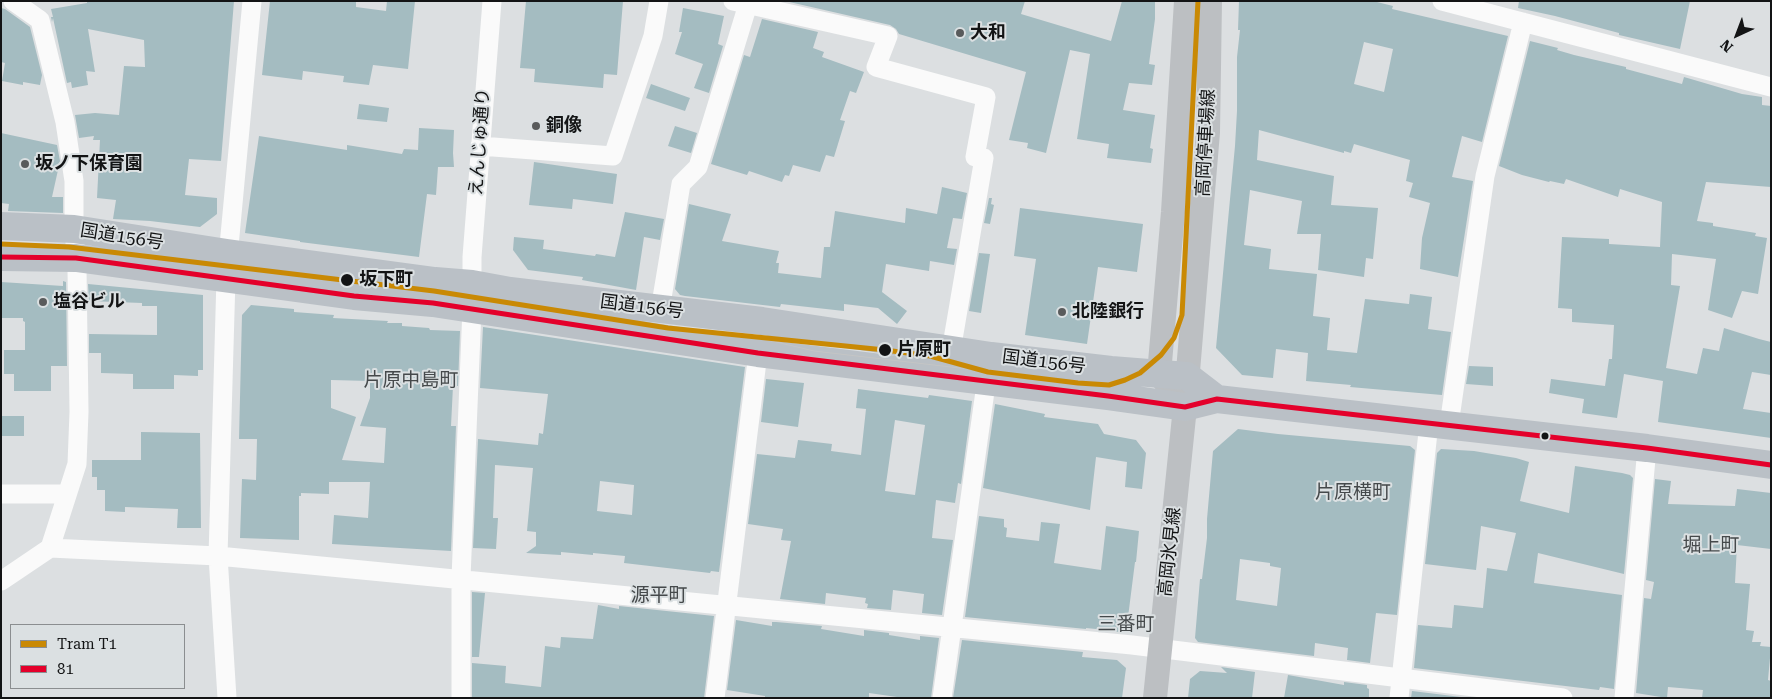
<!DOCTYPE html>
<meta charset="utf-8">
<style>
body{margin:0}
#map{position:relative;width:1772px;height:699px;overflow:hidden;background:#dcdfe1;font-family:"Roboto Serif",serif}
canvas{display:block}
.frame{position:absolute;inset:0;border:2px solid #131415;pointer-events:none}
.legend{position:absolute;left:10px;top:624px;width:175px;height:65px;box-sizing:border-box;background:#dbe0e2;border:1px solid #8b8e90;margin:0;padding:6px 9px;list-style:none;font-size:15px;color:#131415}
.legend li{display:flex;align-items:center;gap:10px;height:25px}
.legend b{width:25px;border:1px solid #8b8e90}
.north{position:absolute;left:1712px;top:10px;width:50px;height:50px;-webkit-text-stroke:4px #dbe0e2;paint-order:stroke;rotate:223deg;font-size:14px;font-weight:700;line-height:20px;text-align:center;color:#131415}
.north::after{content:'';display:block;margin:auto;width:18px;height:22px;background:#131415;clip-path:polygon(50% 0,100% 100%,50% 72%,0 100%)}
</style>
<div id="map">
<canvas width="1772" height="699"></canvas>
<div class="frame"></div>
<ul class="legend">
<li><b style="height:6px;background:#c98904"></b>Tram T1</li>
<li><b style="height:6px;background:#e4002b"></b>81</li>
</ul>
<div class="north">N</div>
</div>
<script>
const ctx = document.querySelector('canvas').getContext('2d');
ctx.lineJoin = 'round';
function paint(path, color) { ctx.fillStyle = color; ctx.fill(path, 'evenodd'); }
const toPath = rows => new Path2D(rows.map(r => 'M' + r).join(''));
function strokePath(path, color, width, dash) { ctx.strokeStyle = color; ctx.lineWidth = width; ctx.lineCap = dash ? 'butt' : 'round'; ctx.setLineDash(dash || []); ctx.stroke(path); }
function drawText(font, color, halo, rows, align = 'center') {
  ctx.font = font + ' "Roboto Serif","Noto Sans JP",serif'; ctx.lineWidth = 4; ctx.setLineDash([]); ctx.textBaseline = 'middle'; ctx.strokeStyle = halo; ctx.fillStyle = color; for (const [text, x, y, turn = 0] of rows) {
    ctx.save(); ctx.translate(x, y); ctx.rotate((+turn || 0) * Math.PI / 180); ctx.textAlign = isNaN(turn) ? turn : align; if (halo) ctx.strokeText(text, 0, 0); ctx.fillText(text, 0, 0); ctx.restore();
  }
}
paint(toPath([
 [87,1,234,1,221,161,189,159,185,195,217,198,217,214,200,227,150,221,113,219,116,200,97,198,100,140,93,140,94,136,79,138,75,115,95,113,119,115,124,66,145,67,144,40,88,29,95,72,86,71,88,85,72,88,71,82,67,83,53,18,52,22,51,17,53,17,51,9,87,3],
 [270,1,356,1,356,7,386,11,387,1,415,1,408,69,373,65,369,85,343,82,344,76,303,71,302,80,262,75],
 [526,1,623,1,617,75,604,74,603,88,534,82,535,69,520,68],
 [785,1,1025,1,1021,14,1111,41,1122,1,1155,1,1155,19,1149,64,1155,65,1152,85,1129,83,1123,110,1155,115,1150,148,1153,149,1151,163,1107,158,1109,144,1077,139,1090,54,1070,50,1046,153,1027,148,1028,143,1009,140,1026,72,899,34,896,29,890,25],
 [1239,1,1373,1,1393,6,1392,9,1508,36,1482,142,1462,136,1452,177,1473,181,1458,277,1420,269,1422,238,1430,203,1409,197,1413,183,1406,181,1410,160,1354,144,1351,153,1344,151,1344,153,1259,130,1257,160,1334,176,1331,205,1378,208,1373,259,1366,258,1364,277,1318,270,1321,234,1297,234,1302,201,1250,190,1244,245,1271,249,1269,269,1317,274,1313,316,1330,318,1327,350,1357,353,1365,299,1409,304,1410,294,1432,297,1428,329,1451,332,1442,395,1350,387,1351,385,1306,381,1308,353,1276,349,1273,378,1242,375,1216,348,1235,146,1237,111,1237,57,1240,30,1238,30],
 [1364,42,1393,49,1384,92,1354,84],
 [1519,1,1690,1,1680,49,1619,35,1619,33,1555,16,1518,8],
 [1,8,5,9,30,27,42,75,40,85,23,82,23,85,2,81,5,63,1,62],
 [683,8,724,16,718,44,723,46,709,93,694,88,703,64,675,54,682,32,679,32],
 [762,19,818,32,813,48,824,52,822,57,864,72,856,93,850,91,840,120,845,121,834,157,826,155,820,172,793,165,789,176,785,175,782,182,749,171,747,175,711,164,744,55,750,57],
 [1530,41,1558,48,1557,50,1574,55,1626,67,1626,69,1682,84,1684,77,1742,94,1762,97,1762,105,1771,106,1771,187,1706,182,1697,221,1713,223,1713,226,1756,233,1755,236,1767,238,1758,294,1742,291,1732,318,1708,310,1716,259,1672,254,1671,285,1680,286,1666,368,1697,374,1703,348,1719,351,1724,328,1759,339,1771,342,1771,375,1752,372,1743,409,1771,413,1771,438,1658,422,1663,381,1624,374,1617,418,1582,413,1584,399,1549,393,1551,379,1605,386,1609,359,1612,359,1614,325,1572,322,1572,309,1558,308,1562,237,1609,239,1609,244,1660,247,1662,202,1620,189,1618,197,1566,179,1564,184,1550,181,1549,182,1522,175,1499,166],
 [651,84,690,98,685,111,646,98],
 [359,104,389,108,387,122,357,119],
 [675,126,697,133,691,153,668,146],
 [419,128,454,130,453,153,454,167,438,167,436,195,427,194,419,257,300,242,300,241,245,233,259,136,347,150,347,145,402,154,404,149,418,150],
 [1,133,57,145,60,161,52,197,63,197,63,213,8,211,9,204,1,203],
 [534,162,617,174,613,204,573,199,572,209,529,205],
 [942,187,967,193,962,219,953,218,947,248,957,249,954,265,930,261,929,271,886,264,882,292,907,311,897,324,878,308,844,304,844,311,781,304,780,307,685,296,680,295,675,289,689,204,731,214,722,241,779,251,776,263,779,263,778,273,821,278,824,247,830,247,835,211,905,223,906,208,937,214],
 [989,198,992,198,991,204,994,205,990,224,984,223],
 [1020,208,1143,224,1137,272,1098,267,1087,344,1025,335,1036,259,1014,256],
 [625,212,664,219,660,240,644,237,636,290,582,280,583,277,528,270,513,250,514,237,544,240,543,249,595,256,596,254,615,257],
 [979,253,990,254,981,313,969,311],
 [63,281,66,282,67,366,51,366,51,391,14,391,14,374,4,374,4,350,25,350,25,322,23,321,23,318,1,318,1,282,63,286],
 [88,284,203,295,203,370,198,370,198,376,174,375,174,389,133,389,133,374,101,373,101,353,89,353,89,334,157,335,157,306,142,306,142,303,89,301],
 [251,305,294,309,294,312,334,315,333,318,388,321,387,323,402,323,402,326,429,328,430,330,460,331,458,386,453,386,451,426,456,426,451,551,332,544,334,515,368,518,370,482,329,482,329,494,301,493,301,496,299,496,299,540,240,538,242,479,256,480,257,439,239,439,242,315],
 [331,380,370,381,370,398,360,426,386,428,384,463,342,460,356,417,331,408],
 [483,327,745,367,719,572,711,571,710,573,624,563,625,556,593,553,593,555,561,552,561,555,526,553,536,546,536,532,527,531,533,468,495,465,493,518,498,518,496,549,473,548,478,439,538,445,539,433,543,434,548,394,480,388],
 [600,481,634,485,632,515,597,511],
 [1469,366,1493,367,1493,386,1466,384],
 [766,379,804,383,798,427,761,422],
 [858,389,928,398,929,395,972,401,961,484,958,483,955,503,936,500,932,538,953,540,942,615,922,613,924,594,893,590,891,610,867,608,868,604,865,603,866,598,826,593,825,604,780,599,791,541,781,540,783,529,748,524,757,454,795,458,798,440,832,444,831,451,861,455,866,409,856,408],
 [895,420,925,425,915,495,885,491],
 [995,404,1045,414,1044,417,1098,424,1104,434,1136,440,1146,453,1142,489,1125,487,1127,462,1096,457,1090,510,983,488],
 [1,416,24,416,24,436,1,436],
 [1238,429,1278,434,1410,446,1415,450,1397,615,1376,613,1370,663,1347,660,1348,648,1315,643,1314,656,1198,642,1195,638,1200,579,1202,579,1207,538,1207,519,1213,451],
 [1240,559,1270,563,1270,566,1281,568,1277,606,1236,600],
 [141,432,200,433,201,528,177,528,178,509,125,507,125,512,105,511,105,490,97,490,97,477,92,477,92,460,141,460],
 [1441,449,1474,451,1516,458,1529,462,1520,501,1569,513,1575,466,1622,473,1630,475,1633,478,1624,574,1538,553,1534,583,1622,595,1614,689,1600,687,1599,690,1414,668,1418,625,1452,628,1454,605,1483,608,1487,568,1507,571,1516,533,1481,526,1476,570,1425,564,1437,453],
 [1655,479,1671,481,1668,504,1735,506,1737,489,1771,493,1771,549,1737,545,1735,583,1750,584,1746,630,1754,631,1752,642,1761,642,1760,646,1771,647,1768,680,1771,681,1771,698,1702,698,1703,690,1668,687,1667,698,1636,693,1644,598,1651,599,1654,582,1646,580],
 [979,516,1004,519,1004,527,1007,528,1006,537,1039,541,1041,522,1060,524,1054,563,1101,570,1106,526,1139,531,1136,562,1135,562,1126,633,1096,629,1086,628,1086,629,965,617],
 [472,592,485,593,479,657,472,657],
 [598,605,619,609,619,606,714,616,704,698,472,698,472,663,506,666,505,683,541,687,545,646,560,648,561,637,593,639],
 [736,620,772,626,772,622,776,622,822,626,821,629,864,636,864,630,889,633,889,635,920,640,920,636,939,638,931,698,904,698,869,693,869,698,765,698,765,696,727,690],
 [962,640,1083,652,1082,657,1117,660,1126,668,1122,698,953,698],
 [1221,667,1255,672,1252,698,1188,698,1190,679,1200,671,1227,673],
 [1288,675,1344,685,1344,682,1367,685,1367,688,1369,689,1369,698,1284,698],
 [1412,691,1469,698,1411,698]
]), '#a4bcc1');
strokePath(toPath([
 [13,1,40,20,65,122,74,181,74,229,77,269,79,412,77,464,50,548],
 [733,1,888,36,876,67,986,97,975,157,984,158,951,351],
 [1442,1,1771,87],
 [480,146,613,156,653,36,659,1],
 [660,310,681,184,698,167,749,1],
 [1449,425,1485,176,1523,22],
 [1,494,67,494],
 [1,581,50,548,218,556,1132,645,1563,698],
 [227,698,218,556,226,278,252,1],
 [461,698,461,578,472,308,472,257,492,1],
 [715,698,762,321],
 [942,698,988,370],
 [1399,698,1429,423],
 [1624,698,1647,448]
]), '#fafafa', 19);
strokePath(toPath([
 [1170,388,1159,374,1173,212,1186,1],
 [1155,698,1185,407,1208,132,1210,1]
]), '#bcbfc2', 24);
strokePath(toPath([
 [1,226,74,229,227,253,435,281,472,284,510,291,762,321,991,356,1111,370,1187,376,1217,399],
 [1,257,76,258,354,296,433,303,758,353,1108,396,1185,407,1217,399,1647,448,1771,465]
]), '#bac0c6', 28);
strokePath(toPath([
 [755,337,814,351,985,371]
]), '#c4c5c5', 1);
strokePath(toPath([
 [1,257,76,258,354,296,433,303,758,353,1108,396,1185,407,1217,399,1647,448,1771,465]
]), '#e4002b', 5);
strokePath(toPath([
 [1,244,69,247,434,291,668,328,885,350,930,356,988,372,1078,383,1109,385,1125,380,1140,373,1161,355,1174,338,1182,315,1198,1]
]), '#c98904', 5);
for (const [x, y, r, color] of [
 [960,33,5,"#595b5c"],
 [536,126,5,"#595b5c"],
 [25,164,5,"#595b5c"],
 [347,280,7,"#131415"],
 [43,302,5,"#595b5c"],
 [1062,312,5,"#595b5c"],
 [885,350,7,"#131415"],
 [1545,436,4.5,"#131415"]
]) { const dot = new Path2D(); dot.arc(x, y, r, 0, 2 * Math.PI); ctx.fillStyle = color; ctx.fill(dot); strokePath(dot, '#dbe0e2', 2); }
drawText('bold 18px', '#131415', '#dbe0e2', [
 ["大和",970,33],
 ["銅像",546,126],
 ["坂ノ下保育園",35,164],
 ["塩谷ビル",53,302],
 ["北陸銀行",1072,312]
], 'left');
drawText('18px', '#131415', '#dbe0e2', [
 ["えんじゅ通り",480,142,-86],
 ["高岡停車場線",1206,143,-87],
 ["国道156号",122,237,9],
 ["国道156号",642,307,7],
 ["国道156号",1044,362,7],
 ["高岡氷見線",1170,552,-84]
]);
drawText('bold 18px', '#131415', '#dbe0e2', [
 ["坂下町",359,280],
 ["片原町",897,350]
], 'left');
drawText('19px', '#45494b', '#dbe0e2', [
 ["片原中島町",411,380],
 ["片原横町",1353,492],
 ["堀上町",1711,545],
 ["源平町",659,595],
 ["三番町",1126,624]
]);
</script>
